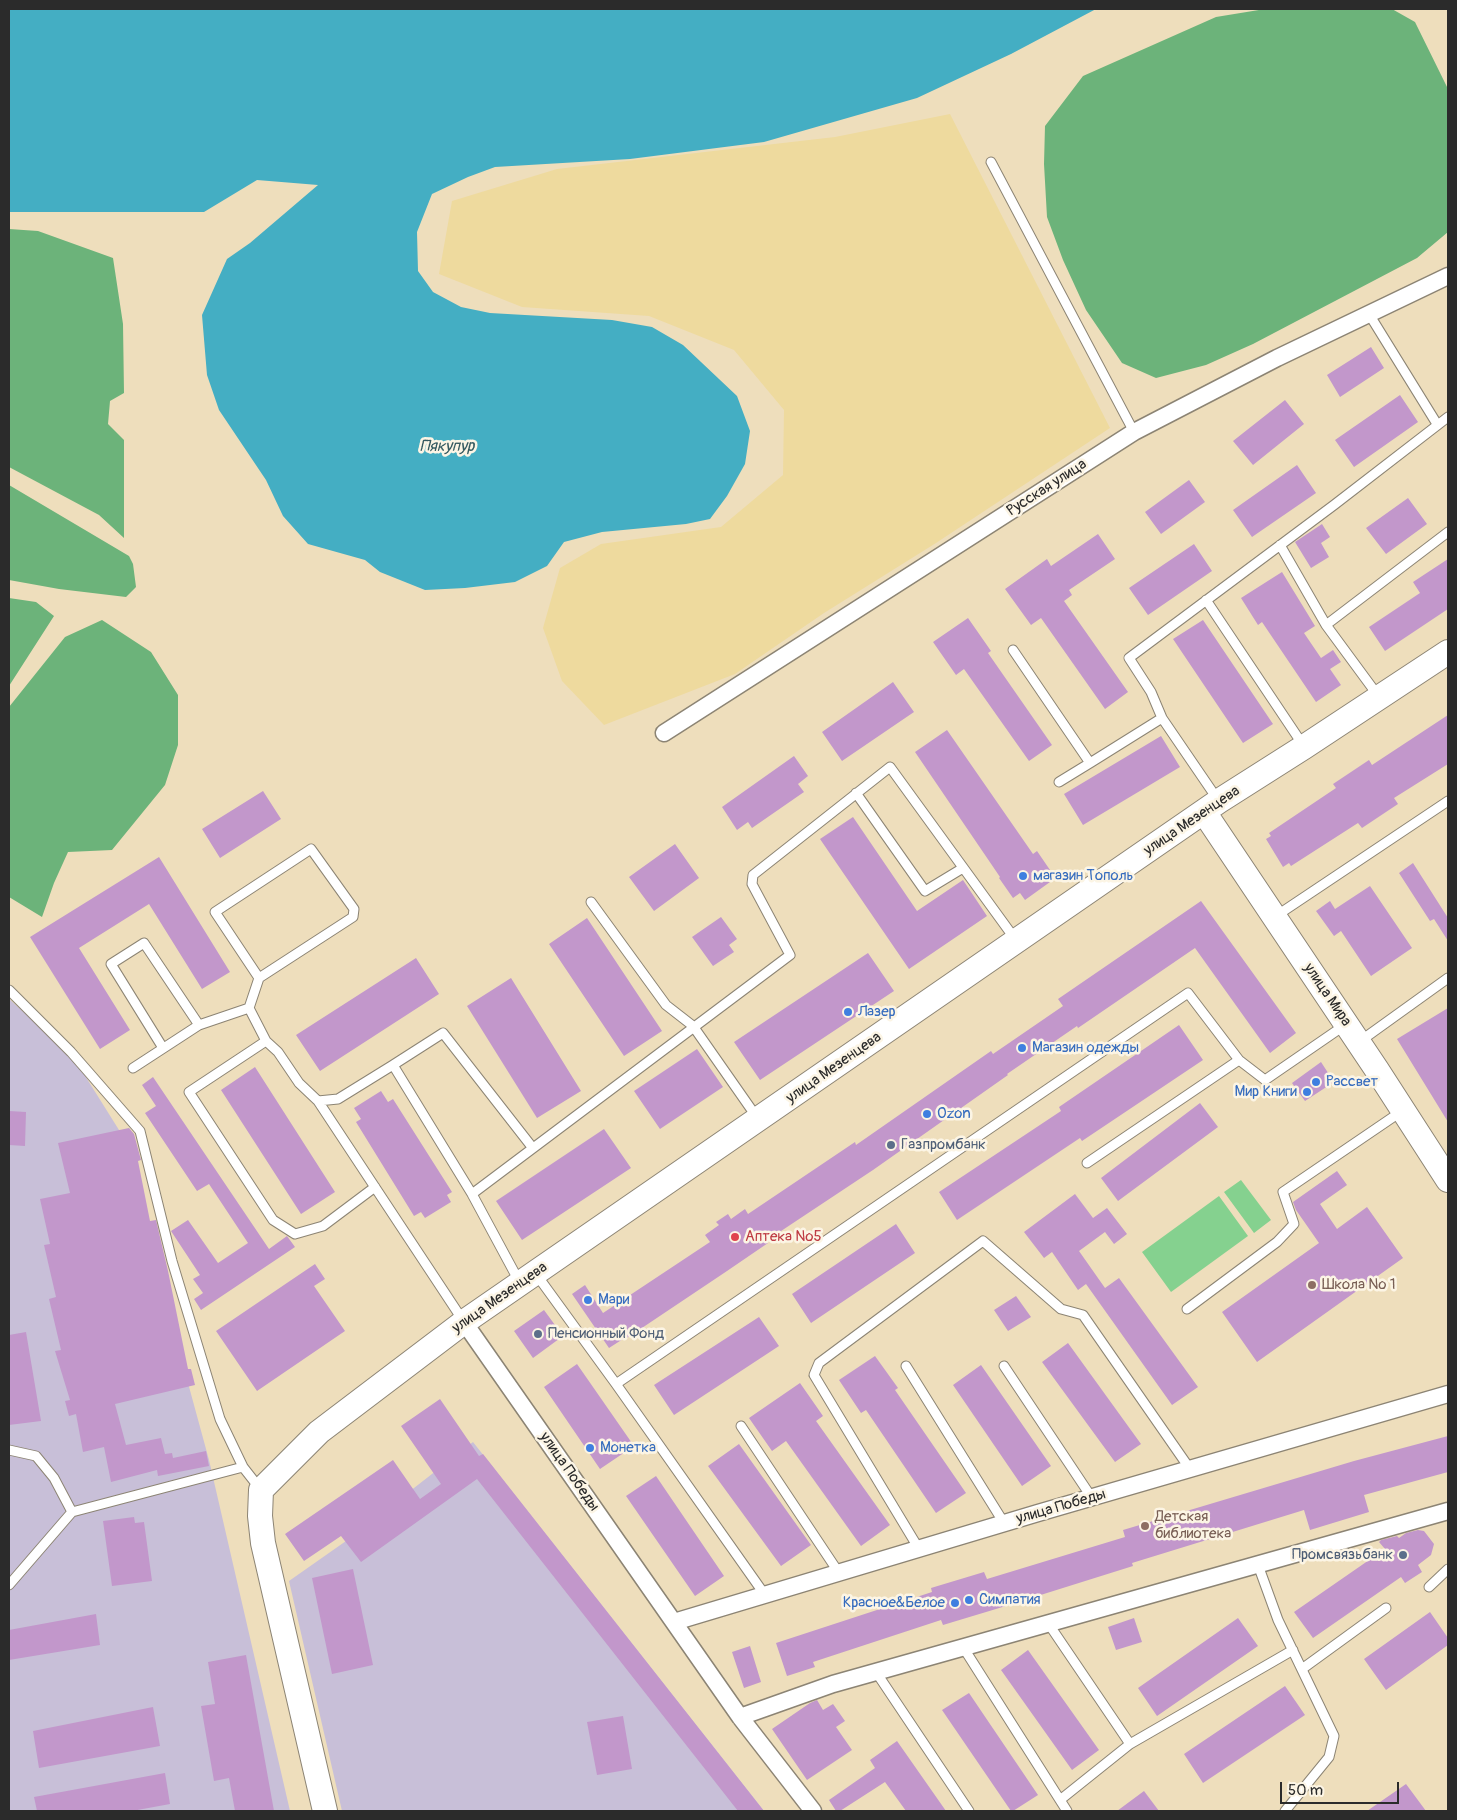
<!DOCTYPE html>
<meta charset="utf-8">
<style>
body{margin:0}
#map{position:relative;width:1457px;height:1820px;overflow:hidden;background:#eedebc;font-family:Pangolin,sans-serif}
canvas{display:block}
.frame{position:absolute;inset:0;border:10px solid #2b2b2b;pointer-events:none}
.scale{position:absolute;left:1280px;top:1782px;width:119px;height:22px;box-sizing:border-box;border:2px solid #2b2b2b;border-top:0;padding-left:6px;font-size:15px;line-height:18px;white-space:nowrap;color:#2b2b2b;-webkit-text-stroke:4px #fcf5e5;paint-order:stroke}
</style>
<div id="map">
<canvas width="1457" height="1820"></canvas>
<div class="frame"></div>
<div class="scale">50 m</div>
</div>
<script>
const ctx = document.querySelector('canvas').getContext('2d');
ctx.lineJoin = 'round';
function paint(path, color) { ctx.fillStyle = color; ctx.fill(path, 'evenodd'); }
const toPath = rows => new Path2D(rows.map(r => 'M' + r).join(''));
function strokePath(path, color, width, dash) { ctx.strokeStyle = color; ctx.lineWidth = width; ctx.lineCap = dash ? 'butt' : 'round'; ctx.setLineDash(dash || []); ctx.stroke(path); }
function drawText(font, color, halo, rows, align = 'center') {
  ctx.font = font + ' Pangolin,sans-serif'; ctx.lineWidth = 5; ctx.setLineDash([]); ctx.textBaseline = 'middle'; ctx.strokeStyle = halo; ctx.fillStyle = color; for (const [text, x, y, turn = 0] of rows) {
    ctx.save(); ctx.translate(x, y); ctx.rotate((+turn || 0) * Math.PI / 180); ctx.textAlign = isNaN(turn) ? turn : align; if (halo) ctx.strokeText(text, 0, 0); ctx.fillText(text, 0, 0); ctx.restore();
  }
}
paint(toPath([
 [9,999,72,1055,119,1130,209,1460,290,1811,9,1811],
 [473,1442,764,1811,342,1811,289,1581,346,1541]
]), '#c8bfd8');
paint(toPath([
 [1241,1180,1271,1220,1254,1233,1224,1192],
 [1219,1196,1248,1236,1171,1292,1142,1252]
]), '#85d18f');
paint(toPath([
 [1265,9,1392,9,1415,22,1448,89,1448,232,1417,258,1253,344,1206,365,1156,378,1122,363,1086,310,1063,260,1047,217,1044,164,1045,126,1083,76,1216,17],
 [9,229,38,231,113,258,123,324,124,393,110,401,108,424,124,440,124,538,99,515,9,467],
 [9,485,129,556,133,564,136,587,126,597,59,589,9,580],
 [9,598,36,602,54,616,9,686],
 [102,620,151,652,178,695,178,745,165,785,112,850,68,852,54,883,42,917,9,897,9,707,65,637]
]), '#6cb37a');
paint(toPath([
 [950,114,1110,428,936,543,824,613,735,674,604,725,562,681,543,628,560,568,601,544,721,527,783,475,784,410,734,350,649,316,522,307,439,274,452,201,557,169,835,137]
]), '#eeda9e');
paint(toPath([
 [9,9,1096,9,1011,54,917,98,764,142,630,159,495,167,468,177,432,194,417,232,418,271,433,292,461,307,490,313,612,320,652,327,683,345,737,396,750,431,745,464,727,496,710,519,686,524,602,532,564,542,547,566,515,582,465,588,425,590,380,572,365,560,308,544,283,516,266,480,219,410,207,375,202,315,227,259,250,243,318,185,257,180,204,212,9,212]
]), '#44aec3');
paint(toPath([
 [1371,347,1384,368,1340,397,1327,375],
 [1400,395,1418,422,1354,467,1335,440],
 [1285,400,1304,424,1253,465,1233,441],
 [1297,465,1316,493,1252,537,1233,510],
 [1189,480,1205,502,1161,534,1145,512],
 [1408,498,1427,524,1386,554,1366,528],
 [1322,524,1330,537,1321,543,1329,557,1311,568,1295,542],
 [1098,534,1115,559,1069,590,1072,595,1064,601,1128,692,1105,709,1041,618,1031,625,1005,589,1047,559,1051,566],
 [1194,544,1212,571,1148,615,1129,588],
 [1448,559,1448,609,1385,651,1369,627,1420,593,1413,582],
 [1282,572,1315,626,1304,633,1321,658,1333,650,1341,662,1330,669,1341,685,1316,702,1262,622,1258,625,1241,598],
 [968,618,991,651,988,653,1052,745,1029,761,964,669,956,675,933,642],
 [1203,620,1273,724,1243,743,1173,639],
 [893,682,914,712,842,761,822,732],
 [1448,715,1448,764,1394,798,1398,804,1362,828,1358,823,1291,866,1289,863,1283,867,1266,839,1271,836,1269,833,1336,788,1333,784,1369,760,1372,765],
 [947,730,1033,854,1037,851,1050,870,1044,874,1050,882,1025,900,1020,893,1013,898,999,878,1000,877,915,752],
 [1161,736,1180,767,1083,825,1064,794],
 [794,756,808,776,798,784,804,792,752,828,748,822,737,830,722,807],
 [263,791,281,819,220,858,202,829],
 [853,817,917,911,963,880,987,916,909,969,820,839],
 [675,844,699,878,654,911,629,877],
 [159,857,230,972,202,989,149,904,79,948,130,1030,100,1049,30,937],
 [1413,863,1448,918,1448,941,1434,919,1430,921,1399,873],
 [1370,886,1412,948,1371,976,1341,931,1334,936,1316,911,1330,901,1335,909],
 [1201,901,1296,1033,1270,1053,1195,948,1078,1028,1077,1026,1007,1074,1008,1075,873,1170,766,1241,768,1243,727,1271,624,1340,623,1339,609,1348,572,1294,585,1285,603,1313,710,1242,705,1235,719,1225,716,1222,728,1214,731,1219,745,1209,748,1214,855,1142,856,1145,991,1051,993,1054,1063,1006,1058,999],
 [721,917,737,939,729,945,734,952,713,966,692,937],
 [587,918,662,1031,624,1056,549,944],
 [868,953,894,991,760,1080,734,1042],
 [416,958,439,994,320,1071,296,1035],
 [511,978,581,1091,537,1118,467,1006],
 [1448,1008,1448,1122,1397,1039],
 [1179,1025,1203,1060,1082,1141,1080,1138,957,1220,939,1192,1061,1111,1059,1107],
 [697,1049,723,1087,660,1129,634,1091],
 [1321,1062,1334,1082,1305,1101,1292,1083],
 [255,1067,335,1192,301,1214,221,1090],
 [153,1077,269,1249,287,1236,295,1247,201,1310,194,1299,203,1293,193,1279,200,1275,171,1231,188,1220,218,1263,248,1243,209,1184,197,1191,145,1113,156,1106,142,1085],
 [381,1091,388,1102,393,1099,452,1192,447,1195,451,1202,425,1218,421,1212,414,1216,356,1122,361,1119,354,1108],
 [1200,1103,1218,1127,1118,1201,1101,1178],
 [9,1111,26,1112,25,1146,9,1145],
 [129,1128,134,1134,141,1160,138,1161,150,1221,156,1220,168,1271,188,1369,191,1369,195,1385,115,1404,126,1445,161,1438,165,1454,172,1453,173,1458,206,1451,209,1466,158,1476,157,1470,111,1482,104,1447,83,1452,76,1414,69,1416,65,1401,70,1400,55,1351,61,1350,49,1299,56,1297,44,1245,50,1244,40,1199,70,1193,58,1143],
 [604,1129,631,1168,522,1240,496,1201],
 [1337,1171,1347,1185,1320,1204,1337,1229,1367,1207,1403,1258,1257,1362,1222,1312,1319,1243,1296,1210,1293,1202],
 [1075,1194,1093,1218,1107,1208,1127,1234,1114,1244,1105,1232,1079,1251,1105,1288,1119,1278,1198,1387,1172,1405,1086,1284,1078,1290,1052,1252,1044,1258,1024,1232],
 [896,1224,915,1253,811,1323,792,1294],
 [315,1264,325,1279,314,1286,345,1331,257,1391,216,1331],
 [1016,1296,1031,1317,1008,1331,994,1310],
 [544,1310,563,1336,533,1358,514,1331],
 [759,1317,779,1346,674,1415,654,1385],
 [26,1332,41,1421,9,1425,9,1335],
 [1068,1343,1141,1444,1115,1462,1042,1362],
 [875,1356,898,1388,895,1390,966,1493,936,1513,866,1410,861,1413,839,1380],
 [577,1364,634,1446,600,1469,544,1387],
 [981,1365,1051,1466,1022,1486,953,1385],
 [800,1383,823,1416,816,1421,890,1525,861,1546,786,1441,772,1451,749,1418],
 [440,1399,479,1456,483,1454,764,1811,738,1811,477,1479,361,1562,341,1536,304,1561,285,1534,393,1460,420,1499,441,1484,401,1426],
 [1448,1436,1448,1472,1364,1495,1369,1512,1310,1530,1304,1510,1132,1563,1133,1566,996,1609,943,1625,941,1620,813,1662,815,1667,787,1676,776,1643,932,1592,931,1588,984,1572,987,1579,1125,1537,1123,1530,1354,1461],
 [739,1444,811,1545,781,1566,708,1466],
 [656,1476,724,1576,695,1596,626,1496],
 [134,1517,135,1523,144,1522,152,1581,112,1586,103,1521],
 [1418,1530,1424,1531,1434,1544,1431,1555,1418,1565,1422,1572,1405,1583,1401,1577,1313,1638,1294,1612,1385,1549,1379,1542,1381,1540,1397,1536,1399,1538,1406,1533],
 [353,1569,373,1665,332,1674,312,1578],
 [1430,1612,1448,1638,1448,1645,1386,1690,1364,1659],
 [96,1614,100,1645,9,1660,9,1630],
 [1134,1618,1142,1642,1116,1650,1108,1627],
 [1238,1618,1258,1646,1157,1716,1138,1688],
 [750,1646,761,1682,744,1688,732,1652],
 [1028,1650,1099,1750,1072,1770,1001,1670],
 [246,1655,274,1811,235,1811,229,1778,214,1781,201,1706,215,1704,208,1662],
 [1285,1686,1305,1715,1203,1783,1184,1754],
 [969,1693,1038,1795,1013,1811,1011,1811,942,1710],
 [817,1700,823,1710,833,1704,845,1721,836,1727,852,1750,807,1780,772,1729,810,1703],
 [153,1707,160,1746,39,1768,33,1731],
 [623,1716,632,1769,597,1775,587,1722],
 [897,1741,946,1811,906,1811,885,1782,840,1811,836,1811,829,1800,875,1768,870,1760],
 [165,1773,170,1804,132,1811,37,1811,34,1797],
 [1406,1784,1426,1811,1367,1811],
 [1144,1791,1159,1811,1117,1811]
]), '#c297cb');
const lane = toPath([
 [991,162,1134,432],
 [1369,314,1437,424],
 [1280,545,1326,625,1379,697],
 [1206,600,1303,745],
 [1326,625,1448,532],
 [1013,650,1090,763,1059,782],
 [1162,718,1151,692,1129,658,1334,505,1448,417],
 [1090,763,1162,718,1218,800],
 [856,793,925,891,963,868],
 [591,902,666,1005,693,1026,758,1119],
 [1276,916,1448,801],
 [259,978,215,912,311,849,354,909,353,917,259,978,249,1008,266,1041],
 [9,990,71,1052,140,1131,172,1261,220,1419,243,1467,261,1490],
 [1359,1042,1448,978],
 [163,1048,111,964,144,943,199,1025],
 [393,1065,443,1033,532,1147],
 [133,1068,199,1025,249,1008],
 [318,1101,464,1322],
 [1087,1163,1239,1060],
 [375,1187,323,1226,295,1234,273,1220,189,1092,266,1041,278,1052,299,1083,318,1101,338,1099,393,1065,472,1194,520,1283],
 [472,1194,790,955,752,884,753,875,890,767,1015,939],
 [536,1274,616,1384,765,1595],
 [1187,1309,1277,1242,1294,1224,1283,1192,1402,1111],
 [906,1366,1004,1523],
 [1004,1366,1092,1498],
 [616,1384,1188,993,1239,1060,1265,1080,1345,1025],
 [741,1426,839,1573],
 [9,1450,36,1456,54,1478,72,1512],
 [919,1549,814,1375,819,1363,983,1241,1061,1309,1083,1315,1190,1469],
 [1258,1565,1278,1620,1334,1736,1329,1757,1285,1811],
 [9,1585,72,1512,243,1467],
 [1429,1587,1448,1569],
 [1048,1623,1130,1744],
 [963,1647,1067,1811],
 [1302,1669,1386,1608],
 [876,1672,969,1811],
 [1060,1800,1130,1744,1293,1650]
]);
const street = toPath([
 [664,733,1134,432,1277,358,1448,276],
 [464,1322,740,1717,813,1811],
 [674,1622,1038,1513,1448,1394],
 [740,1717,833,1684,1448,1511]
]);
const secondary = toPath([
 [1204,812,1377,1070,1448,1180],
 [325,1811,263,1543,260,1516,261,1490,319,1432,464,1322,1219,801,1304,747,1448,652]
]);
strokePath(lane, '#8c8474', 11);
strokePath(street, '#8c8474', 19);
strokePath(secondary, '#8c8474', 26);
strokePath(lane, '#fff', 9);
strokePath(street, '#fff', 16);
strokePath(secondary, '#fff', 24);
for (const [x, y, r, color] of [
 [1023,876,5,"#3f7fe0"],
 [848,1012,5,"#3f7fe0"],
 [1022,1048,5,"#3f7fe0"],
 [1316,1082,5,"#3f7fe0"],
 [1307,1092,5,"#3f7fe0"],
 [927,1114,5,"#3f7fe0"],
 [891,1145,5,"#5c6f8a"],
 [735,1237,5,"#e0444e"],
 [1312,1285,5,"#8d6e63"],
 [588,1300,5,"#3f7fe0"],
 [538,1334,5,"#5c6f8a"],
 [590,1448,5,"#3f7fe0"],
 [1145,1526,5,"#8d6e63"],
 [1403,1555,5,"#5c6f8a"],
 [969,1600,5,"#3f7fe0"],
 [955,1603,5,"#3f7fe0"]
]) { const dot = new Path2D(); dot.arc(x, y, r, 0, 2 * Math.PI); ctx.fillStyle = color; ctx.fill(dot); strokePath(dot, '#fcf5e5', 2); }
drawText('15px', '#2b2b2b', '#fcf5e5', [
 ["Русская улица",1047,488,-33],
 ["улица Мезенцева",1192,821,-34],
 ["улица Мира",1327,995,56],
 ["улица Мезенцева",834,1068,-35],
 ["улица Мезенцева",500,1298,-35],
 ["улица Победы",569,1472,55],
 ["улица Победы",1061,1507,-16]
]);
drawText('15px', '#366cbe', '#fcf5e5', [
 ["магазин Тополь",1033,876],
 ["Лазер",858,1012],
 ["Магазин одежды",1032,1048],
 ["Рассвет",1326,1082],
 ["Мир Книги",1297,1092,"right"],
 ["Ozon",937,1114],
 ["Мари",598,1300],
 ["Монетка",600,1448],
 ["Симпатия",979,1600],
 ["Красное&Белое",945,1603,"right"]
], 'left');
drawText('15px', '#4e5e75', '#fcf5e5', [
 ["Газпромбанк",901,1145],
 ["Пенсионный Фонд",548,1334],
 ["Промсвязьбанк",1393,1555,"right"]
], 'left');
drawText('15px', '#be3a42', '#fcf5e5', [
 ["Аптека №5",745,1237]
], 'left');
drawText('15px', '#785e54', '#fcf5e5', [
 ["Школа № 1",1322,1285],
 ["Детская",1155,1517],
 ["библиотека",1155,1534]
], 'left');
drawText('italic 16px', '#345960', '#fcf5e5', [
 ["Пякупур",447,447]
]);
</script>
